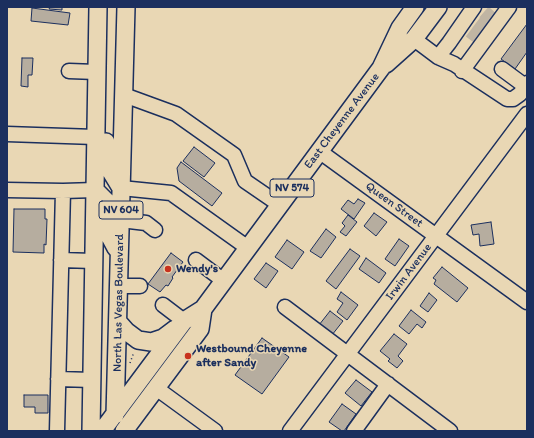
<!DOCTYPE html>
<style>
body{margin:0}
#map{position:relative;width:534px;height:438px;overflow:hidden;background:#e9d7b4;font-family:Itim,sans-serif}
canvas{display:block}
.frame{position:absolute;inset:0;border:8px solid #1b2f5e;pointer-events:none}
</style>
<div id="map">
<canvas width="534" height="438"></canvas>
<div class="frame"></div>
</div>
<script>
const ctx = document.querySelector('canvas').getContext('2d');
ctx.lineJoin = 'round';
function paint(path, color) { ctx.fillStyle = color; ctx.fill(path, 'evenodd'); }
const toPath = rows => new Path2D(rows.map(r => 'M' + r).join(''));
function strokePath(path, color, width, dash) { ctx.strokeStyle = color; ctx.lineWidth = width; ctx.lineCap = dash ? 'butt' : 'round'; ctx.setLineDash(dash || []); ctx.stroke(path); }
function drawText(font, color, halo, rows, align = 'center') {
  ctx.font = font + ' Itim,sans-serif'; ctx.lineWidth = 3; ctx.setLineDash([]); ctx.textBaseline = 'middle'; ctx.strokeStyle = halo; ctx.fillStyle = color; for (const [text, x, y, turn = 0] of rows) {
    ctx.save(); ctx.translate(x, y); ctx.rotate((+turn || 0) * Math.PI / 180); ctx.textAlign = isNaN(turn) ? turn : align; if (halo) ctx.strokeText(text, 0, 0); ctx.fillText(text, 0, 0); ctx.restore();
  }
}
const building = toPath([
 [50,7,62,7,62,10,49,9,50,7],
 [32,8,70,13,68,25,31,21,32,8],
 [527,24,527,52,515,69,501,59,527,24],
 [22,58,33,58,32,75,28,75,28,87,21,86,22,58],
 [194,147,215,163,204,177,183,161,194,147],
 [181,162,222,193,212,206,179,181,177,168,181,162],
 [358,199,365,203,354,219,341,209,348,200,354,204,358,199],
 [14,209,45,209,45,219,47,219,46,245,44,244,44,253,13,252,14,209],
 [374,213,387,222,376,236,364,226,374,213],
 [348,215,357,222,346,236,340,232,345,226,342,223,348,215],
 [491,222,494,244,480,246,479,234,473,235,471,225,491,222],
 [326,229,336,237,321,258,310,251,326,229],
 [399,239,409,246,395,266,385,259,399,239],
 [287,240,304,252,292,269,275,257,287,240],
 [350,249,360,256,336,289,326,281,350,249],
 [171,253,183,262,172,277,173,278,168,286,166,285,160,292,148,284,171,253],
 [366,258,386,273,379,283,359,269,366,258],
 [266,263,278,271,266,288,254,279,266,263],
 [442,267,468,288,457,302,434,284,436,280,433,278,442,267],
 [341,292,358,305,347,320,337,312,343,303,337,299,341,292],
 [429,293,437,300,428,312,420,306,429,293],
 [411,310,426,322,422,328,417,324,409,334,399,326,411,310],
 [330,311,343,321,332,335,319,325,330,311],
 [394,334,407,344,398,356,403,361,397,368,388,361,390,359,380,351,394,334],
 [262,338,289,357,262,394,235,375,262,338],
 [356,380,372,392,361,406,345,393,356,380],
 [24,395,48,395,48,413,35,413,35,407,24,407,24,395],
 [342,404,356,414,344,431,342,431,329,422,342,404]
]);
paint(building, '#b6ad9f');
strokePath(building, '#1b2f5e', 1);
strokePath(toPath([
 [484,12,492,19],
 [476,23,484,29],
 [470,31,478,37]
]), '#c0b5a3', 14, [14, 7]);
const minor = toPath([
 [414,39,438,57,454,64,507,99,513,99,520,94,527,83],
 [438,57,449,43,474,7],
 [502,69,525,86],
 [69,71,96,72],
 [462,71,509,7],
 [124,95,176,114,234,155,245,181,280,205],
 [7,134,95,137],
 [319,151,527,302],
 [121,188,171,193,248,248],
 [7,190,63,191,95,190],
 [121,220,146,223,155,230],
 [61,260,93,261],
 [196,260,224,281],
 [119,286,140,286],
 [163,305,184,321],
 [285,307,450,431],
 [58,379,92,380],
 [156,388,215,431],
 [57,431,63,191],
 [290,431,527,114],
 [354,431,388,384]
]);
const major = toPath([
 [386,64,414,39,438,7],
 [106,142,107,165,121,188],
 [95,190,109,204,108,233,116,248],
 [118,322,126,331,138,340,151,342,163,338,175,329],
 [115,415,126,7],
 [91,431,98,7],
 [102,431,184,321,203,309,381,68,400,28,415,7],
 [124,431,200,329,203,309]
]);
strokePath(minor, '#1b2f5e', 17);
strokePath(major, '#1b2f5e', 20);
strokePath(toPath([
 [130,363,134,352]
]), '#1b2f5e', 1.5, [1, 3]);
strokePath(minor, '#e9d7b4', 14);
strokePath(major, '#e9d7b4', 17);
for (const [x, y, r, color] of [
 [168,269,4,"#c8321e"],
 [188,356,4,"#c8321e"]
]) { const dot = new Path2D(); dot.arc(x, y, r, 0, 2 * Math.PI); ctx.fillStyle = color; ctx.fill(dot); strokePath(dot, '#e9d7b4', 1.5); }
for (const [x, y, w] of [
 [292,188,44],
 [121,210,44]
]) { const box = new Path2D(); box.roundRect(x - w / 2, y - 9, w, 18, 3); ctx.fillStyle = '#e9d7b4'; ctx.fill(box); strokePath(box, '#1b2f5e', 1); }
drawText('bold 11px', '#1b2f5e', null, [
 ["NV 574",292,188],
 ["NV 604",121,210]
]);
drawText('12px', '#1b2f5e', '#e9d7b4', [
 ["East Cheyenne Avenue",342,121,-53],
 ["Queen Street",394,205,36],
 ["Irwin Avenue",409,272,-53],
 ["North Las Vegas Boulevard",119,303,-89]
]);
drawText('bold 12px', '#1b2f5e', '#e9d7b4', [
 ["Wendy's",176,269],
 ["Westbound Cheyenne",196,349],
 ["after Sandy",196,363]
], 'left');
</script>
